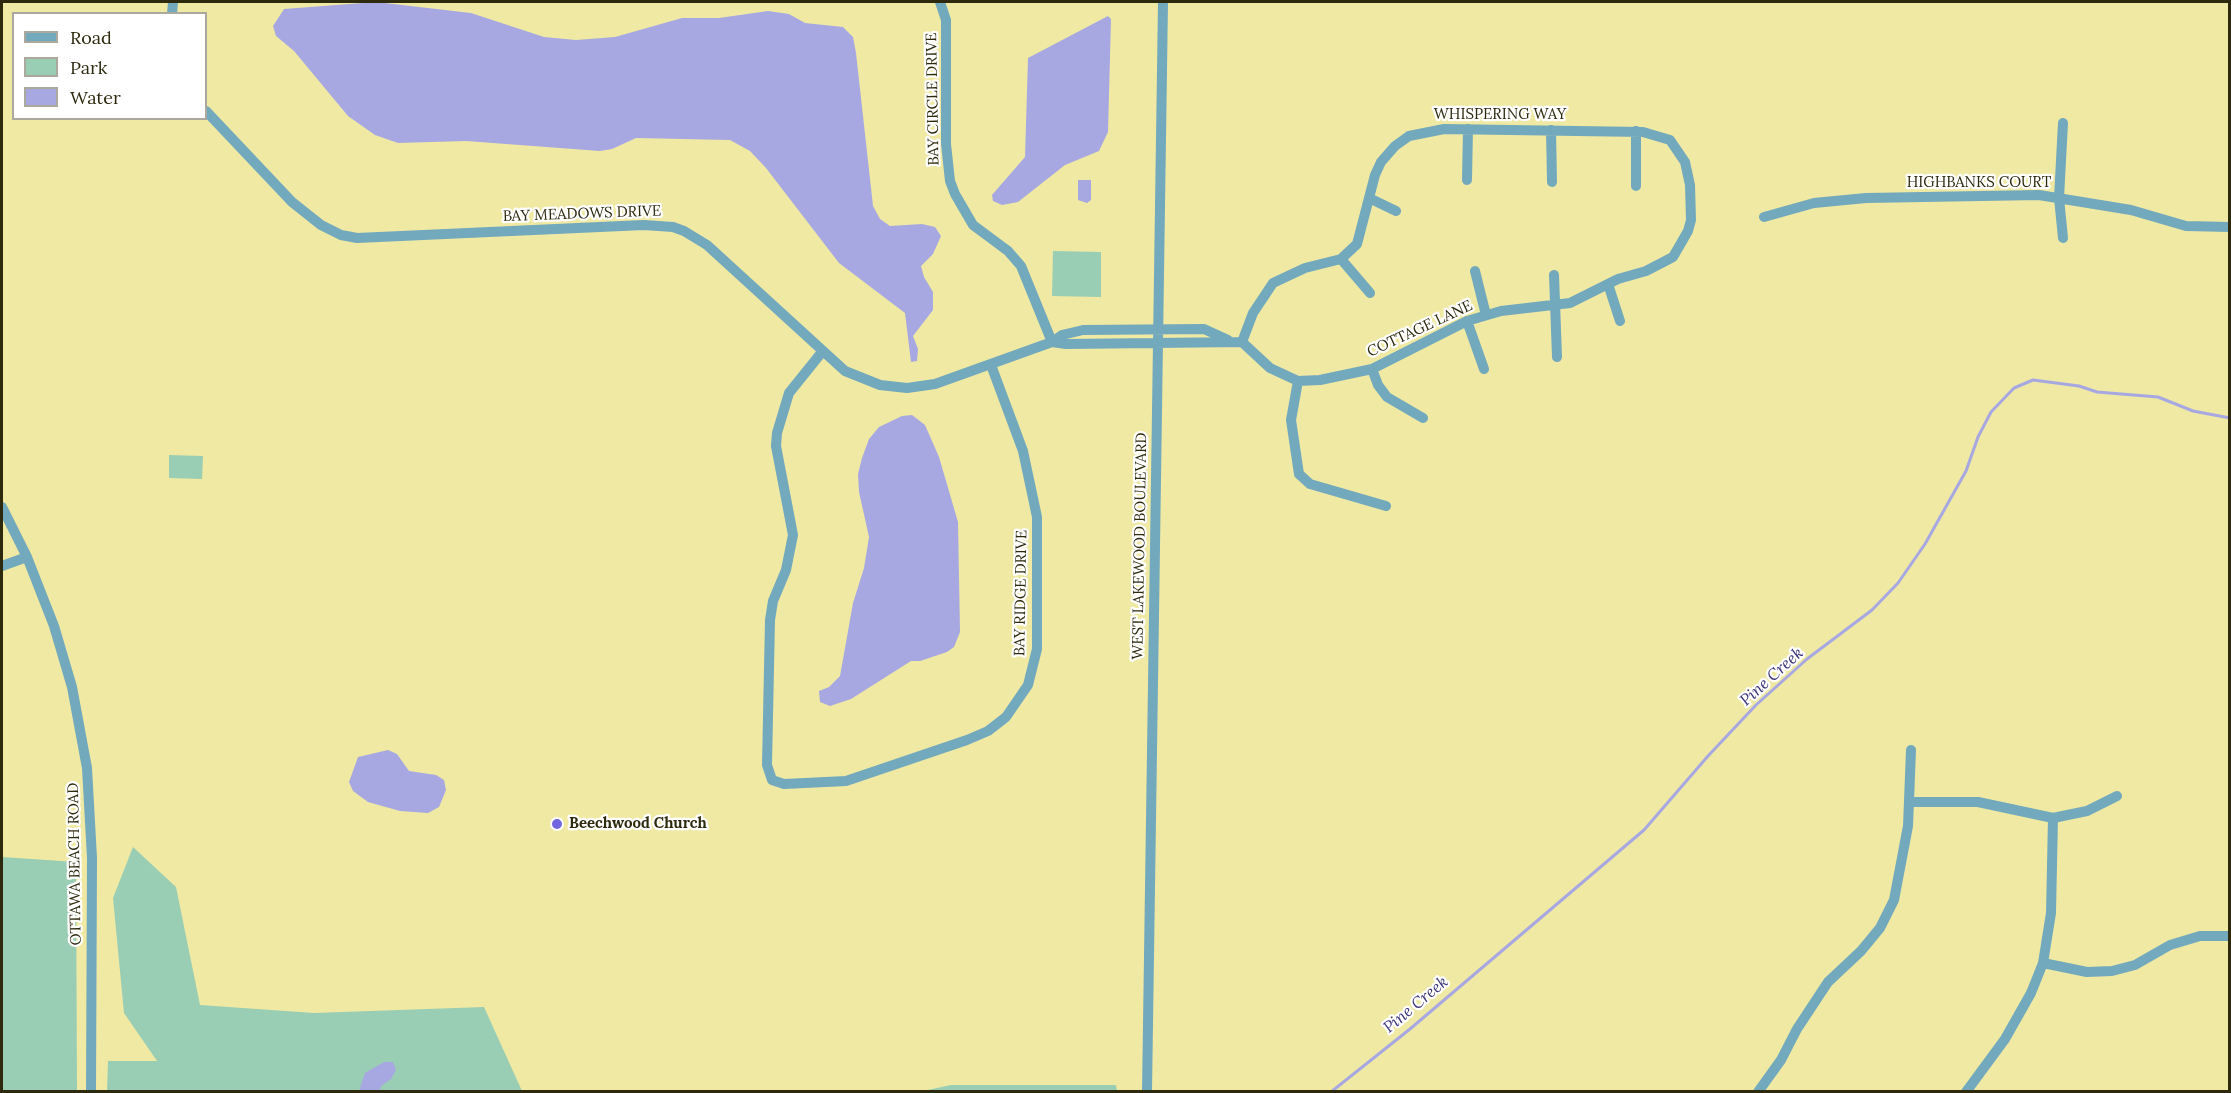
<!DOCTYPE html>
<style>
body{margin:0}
#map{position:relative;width:2231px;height:1093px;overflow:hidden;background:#efe9a4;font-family:Lora,serif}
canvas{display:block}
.frame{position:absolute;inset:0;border:3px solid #2c290d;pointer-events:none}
.legend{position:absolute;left:12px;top:12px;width:195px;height:108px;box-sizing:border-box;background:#fff;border:2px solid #aba99e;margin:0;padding:8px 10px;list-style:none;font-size:18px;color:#2c290d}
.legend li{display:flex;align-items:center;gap:12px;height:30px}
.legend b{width:30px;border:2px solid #aba99e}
</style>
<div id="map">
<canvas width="2231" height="1093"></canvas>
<div class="frame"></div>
<ul class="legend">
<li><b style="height:8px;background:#72a9bd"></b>Road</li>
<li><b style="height:16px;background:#99ceb4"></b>Park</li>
<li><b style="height:16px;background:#a7a8e2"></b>Water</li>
</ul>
</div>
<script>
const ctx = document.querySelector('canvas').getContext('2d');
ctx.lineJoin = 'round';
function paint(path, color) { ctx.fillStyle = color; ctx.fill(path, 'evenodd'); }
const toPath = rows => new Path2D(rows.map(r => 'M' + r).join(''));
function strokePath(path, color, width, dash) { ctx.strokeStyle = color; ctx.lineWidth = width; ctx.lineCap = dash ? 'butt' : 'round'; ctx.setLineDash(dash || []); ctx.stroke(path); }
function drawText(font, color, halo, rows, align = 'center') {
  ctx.font = font + ' Lora,serif'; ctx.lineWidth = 4.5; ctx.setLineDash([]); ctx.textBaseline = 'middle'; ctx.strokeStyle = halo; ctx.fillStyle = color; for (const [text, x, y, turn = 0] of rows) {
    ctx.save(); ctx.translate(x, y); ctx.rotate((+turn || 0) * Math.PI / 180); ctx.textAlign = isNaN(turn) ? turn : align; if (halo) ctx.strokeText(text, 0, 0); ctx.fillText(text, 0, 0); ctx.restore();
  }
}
paint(toPath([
 [1053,251,1101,252,1101,297,1052,296],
 [169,455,203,456,202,479,169,478],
 [133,847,176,887,200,1005,314,1013,484,1007,522,1091,107,1092,108,1061,157,1061,124,1013,113,898],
 [2,857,76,862,77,1091,2,1091],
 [951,1085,1116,1085,1117,1091,923,1091]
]), '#99ceb4');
paint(toPath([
 [376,2,471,13,544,37,576,40,615,37,682,18,719,18,768,11,789,14,805,23,843,27,853,37,856,53,873,206,880,219,890,226,922,224,935,227,941,236,933,254,921,266,924,277,933,292,933,310,913,336,918,349,917,361,911,362,905,313,839,263,766,168,750,151,730,140,636,138,612,149,600,151,466,141,398,143,375,135,348,116,294,51,276,36,273,26,284,9],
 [1108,16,1111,19,1108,132,1099,151,1065,165,1018,202,1002,205,993,201,992,195,1025,157,1028,58],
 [1078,180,1091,180,1091,200,1087,203,1078,200],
 [912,415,925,425,939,457,958,522,960,632,954,647,947,652,920,661,911,661,851,699,830,706,820,702,819,691,829,687,840,676,853,603,864,568,869,537,859,492,858,474,862,458,869,439,879,427,902,416],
 [388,750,397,754,409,771,436,775,444,780,446,790,439,807,428,813,400,811,368,802,353,791,349,782,358,757],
 [384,1062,393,1062,396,1070,391,1079,381,1086,380,1091,359,1091,365,1073]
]), '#a7a8e2');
strokePath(toPath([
 [1331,1092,1410,1029,1644,830,1708,756,1756,705,1807,659,1872,610,1898,583,1925,544,1966,471,1978,437,1991,412,2014,388,2033,380,2079,386,2097,392,2158,397,2193,411,2230,418]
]), '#a7a8e2', 3);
strokePath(toPath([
 [940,2,946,20,946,144,950,181,955,194,973,225,1008,251,1021,266,1052,342],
 [172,14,173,2],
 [206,111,292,202,321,225,341,235,357,238,644,225,673,227,684,231,707,245,845,371,880,385,907,388,935,384,1052,342,1062,335,1083,330,1204,329,1228,340],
 [1551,130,1552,182],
 [1636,131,1636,186],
 [1467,180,1468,129],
 [1369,198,1396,211],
 [1764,217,1814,203,1866,198,2039,195,2131,210,2186,226,2230,227],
 [2063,238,2059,198,2063,123],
 [1341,259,1370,293],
 [1475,271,1486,315],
 [1554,275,1557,357],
 [1608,284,1620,321],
 [1467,321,1484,369],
 [1052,342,1066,344,1242,342,1270,368,1298,381,1320,380,1372,369,1467,321,1501,311,1570,303,1618,279,1646,271,1673,257,1688,231,1691,220,1690,185,1685,162,1670,140,1643,132,1444,129,1409,136,1395,146,1381,162,1375,175,1357,244,1341,259,1305,268,1273,283,1253,313,1242,342],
 [822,352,789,393,777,433,776,446,793,535,786,570,773,601,770,620,767,765,772,780,784,784,846,781,967,740,988,731,1006,717,1028,685,1037,649,1037,517,1023,451,991,365],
 [1372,369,1378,385,1387,397,1423,418],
 [1298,381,1291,420,1299,474,1310,484,1386,506],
 [2,507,27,557,54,626,72,687,87,768,92,858,91,1092],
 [2,566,27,557],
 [1909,802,1978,802,2053,818,2087,811,2117,796],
 [2043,963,2087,972,2112,971,2135,965,2170,945,2200,936,2230,936],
 [1147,1092,1163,2],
 [1758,1092,1781,1060,1797,1029,1828,982,1861,951,1880,928,1894,900,1908,826,1911,750],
 [1966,1092,2005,1039,2031,993,2043,963,2051,913,2053,818]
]), '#72a9bd', 10);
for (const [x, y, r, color] of [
 [557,824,6,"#7266e1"]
]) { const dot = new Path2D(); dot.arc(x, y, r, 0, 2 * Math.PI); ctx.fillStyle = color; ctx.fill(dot); strokePath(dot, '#fff', 2); }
drawText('15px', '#2c290d', '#fff', [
 ["BAY CIRCLE DRIVE",933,99,-91],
 ["WHISPERING WAY",1500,115],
 ["HIGHBANKS COURT",1979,183],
 ["BAY MEADOWS DRIVE",582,214,-2],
 ["COTTAGE LANE",1420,329,-25],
 ["WEST LAKEWOOD BOULEVARD",1140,546,-89],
 ["BAY RIDGE DRIVE",1021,593,-89],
 ["OTTAWA BEACH ROAD",75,864,-91]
]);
drawText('bold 15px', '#2c290d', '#fff', [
 ["Beechwood Church",569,824]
], 'left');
drawText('italic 16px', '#3b3479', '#fff', [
 ["Pine Creek",1772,677,-42],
 ["Pine Creek",1416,1005,-40]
]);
</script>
